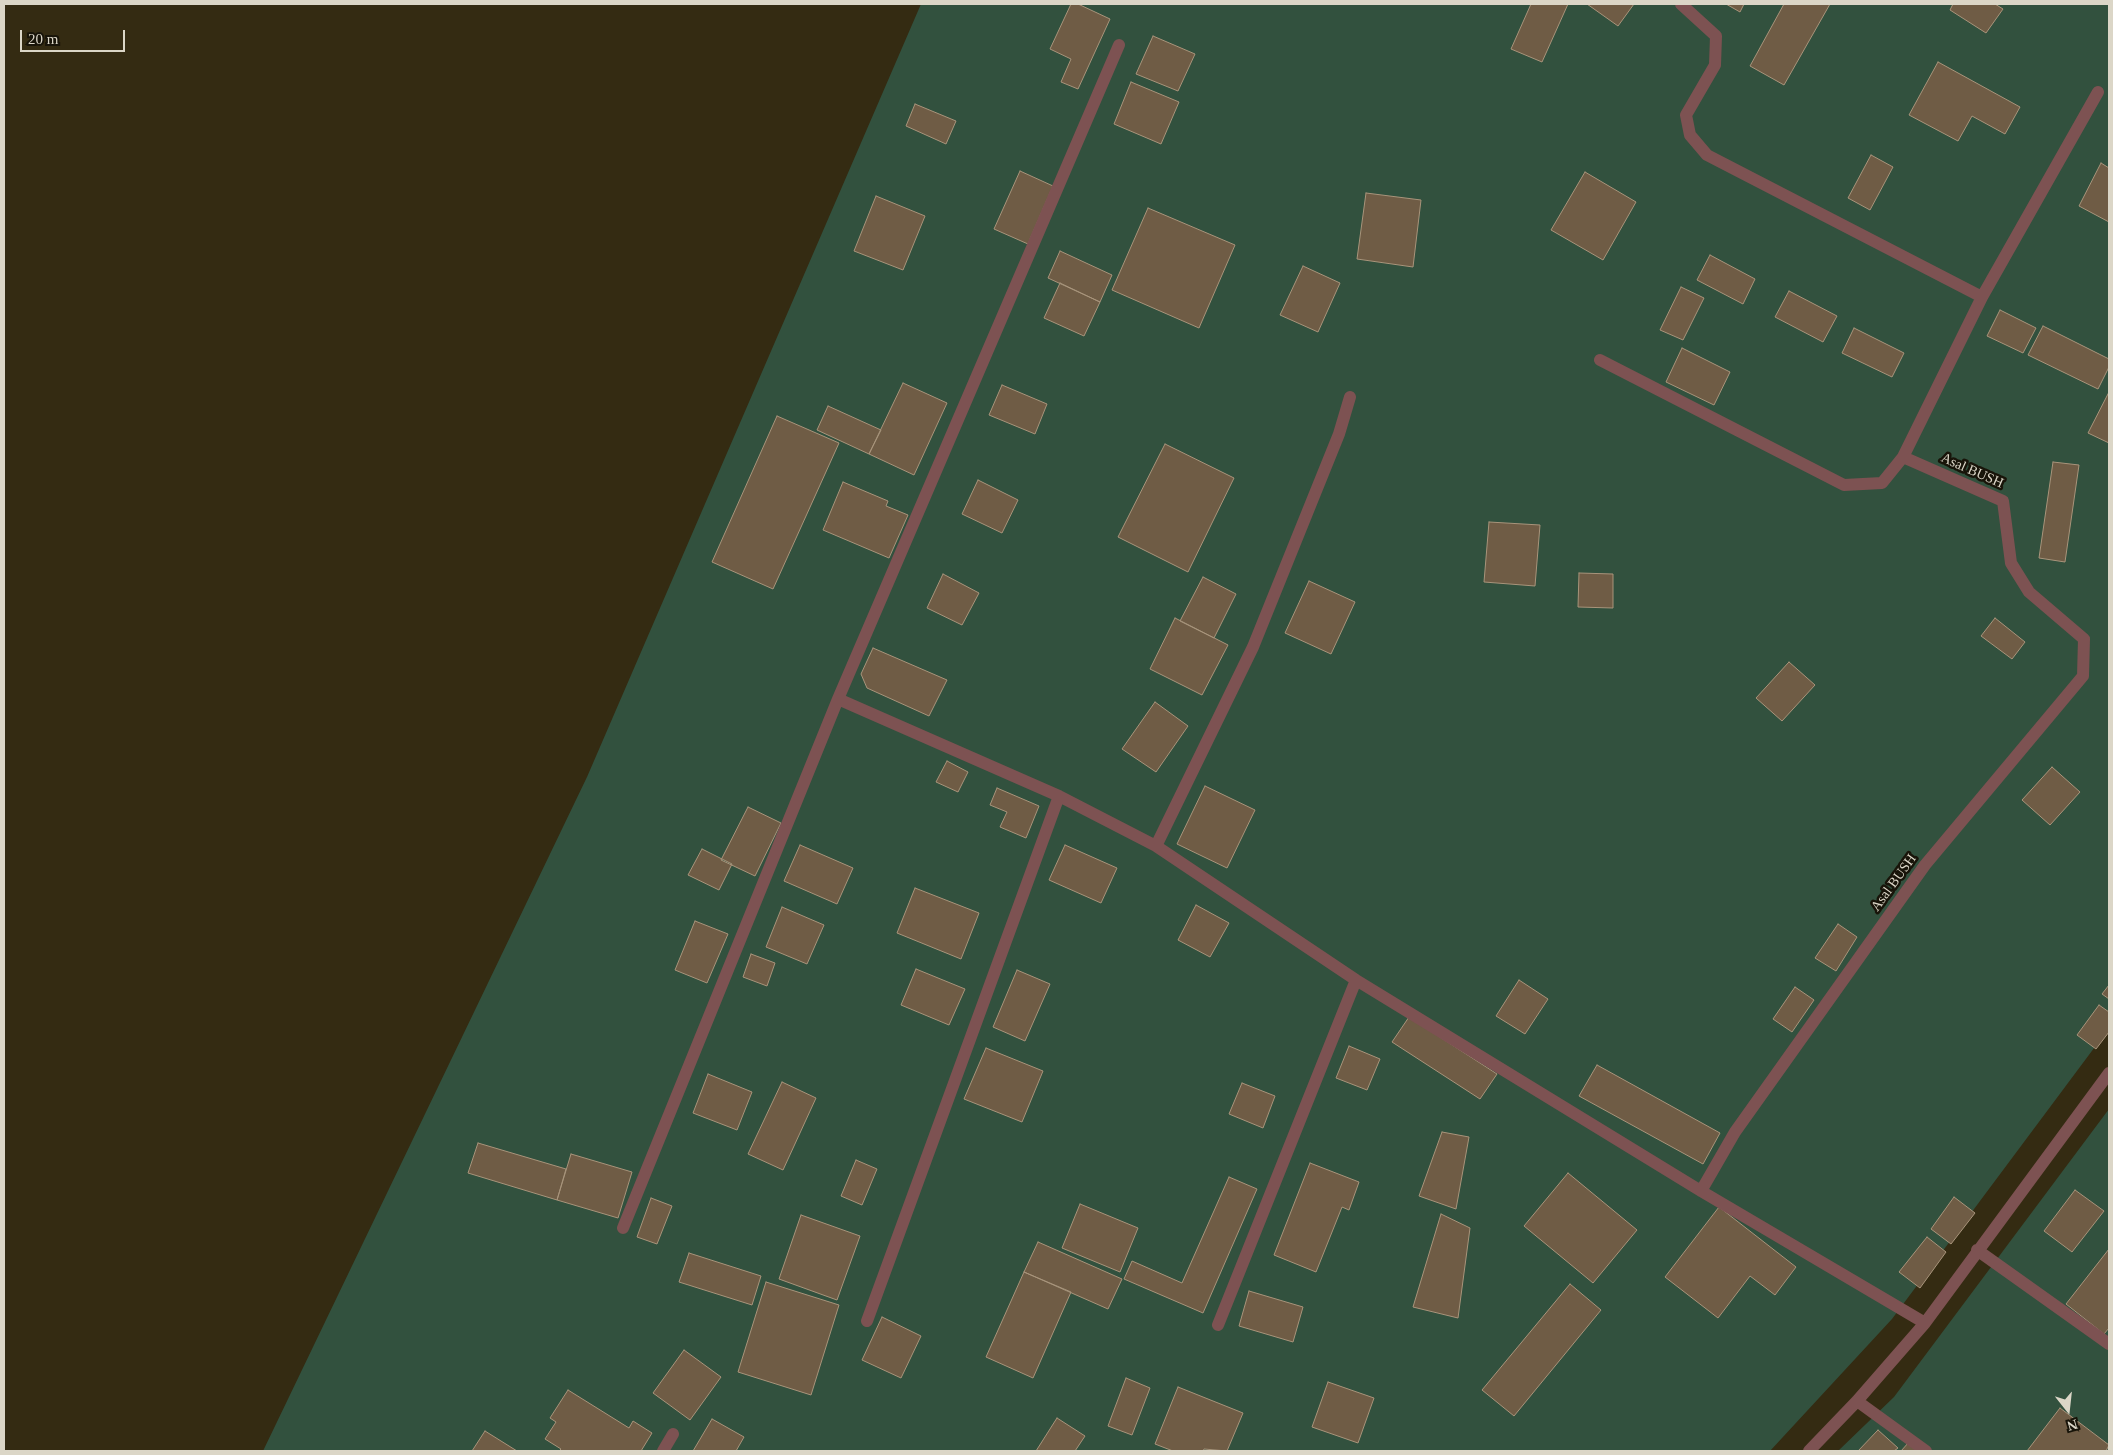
<!DOCTYPE html>
<style>
body{margin:0}
#map{position:relative;width:2113px;height:1455px;overflow:hidden;background:#342b12;font-family:Georgia,serif}
canvas{display:block}
.frame{position:absolute;inset:0;border:5px solid #dbd6c7;pointer-events:none}
.north{position:absolute;left:2043px;top:1385px;width:50px;height:50px;-webkit-text-stroke:4px #181409;paint-order:stroke;rotate:164deg;font-size:14px;font-weight:700;line-height:20px;text-align:center;color:#dbd6c7}
.north::after{content:'';display:block;margin:auto;width:18px;height:22px;background:#dbd6c7;clip-path:polygon(50% 0,100% 100%,50% 72%,0 100%)}
.scale{position:absolute;left:20px;top:30px;width:105px;height:22px;box-sizing:border-box;border:2px solid #dbd6c7;border-top:0;padding-left:6px;font-size:15px;line-height:18px;white-space:nowrap;color:#dbd6c7;-webkit-text-stroke:4px #181409;paint-order:stroke}
</style>
<div id="map">
<canvas width="2113" height="1455"></canvas>
<div class="frame"></div>
<div class="north">N</div>
<div class="scale">20 m</div>
</div>
<script>
const ctx = document.querySelector('canvas').getContext('2d');
ctx.lineJoin = 'round';
function paint(path, color) { ctx.fillStyle = color; ctx.fill(path, 'evenodd'); }
const toPath = rows => new Path2D(rows.map(r => 'M' + r).join(''));
function strokePath(path, color, width, dash) { ctx.strokeStyle = color; ctx.lineWidth = width; ctx.lineCap = dash ? 'butt' : 'round'; ctx.setLineDash(dash || []); ctx.stroke(path); }
function drawText(font, color, halo, rows, align = 'center') {
  ctx.font = font + ' Georgia,serif'; ctx.lineWidth = 5; ctx.setLineDash([]); ctx.textBaseline = 'middle'; ctx.strokeStyle = halo; ctx.fillStyle = color; for (const [text, x, y, turn = 0] of rows) {
    ctx.save(); ctx.translate(x, y); ctx.rotate((+turn || 0) * Math.PI / 180); ctx.textAlign = isNaN(turn) ? turn : align; if (halo) ctx.strokeText(text, 0, 0); ctx.fillText(text, 0, 0); ctx.restore();
  }
}
paint(toPath([
 [921,4,2109,4,2109,1028,1892,1319,1770,1451,263,1451,587,777],
 [2109,1109,2109,1451,1838,1451,1894,1397]
]), '#32513e');
const building = toPath([
 [1071,4,1078,4,1110,19,1078,89,1061,82,1071,59,1050,49,1071,4],
 [1531,4,1568,4,1542,62,1511,49,1531,4],
 [1587,4,1634,4,1618,26,1587,4],
 [1726,4,1744,4,1740,12,1726,4],
 [1784,4,1830,4,1784,85,1750,66,1784,4],
 [1953,4,1995,4,2003,9,1986,33,1950,10,1953,4],
 [1153,36,1195,54,1178,91,1136,74,1153,36],
 [1938,62,2020,107,2005,134,1972,116,1958,141,1909,115,1938,62],
 [1131,82,1179,102,1161,144,1114,124,1131,82],
 [915,104,956,121,946,144,906,126,915,104],
 [1871,155,1893,167,1870,210,1848,198,1871,155],
 [2101,163,2109,168,2109,222,2079,206,2101,163],
 [1020,171,1053,186,1028,244,994,229,1020,171],
 [1585,172,1636,202,1603,260,1551,230,1585,172],
 [1366,193,1421,200,1413,267,1357,259,1366,193],
 [876,196,925,216,903,270,854,251,876,196],
 [1148,208,1235,245,1199,328,1112,290,1148,208],
 [1060,251,1112,275,1100,302,1048,278,1060,251],
 [1710,255,1755,279,1743,304,1697,280,1710,255],
 [1303,266,1340,283,1318,332,1280,315,1303,266],
 [1060,283,1100,302,1084,336,1044,318,1060,283],
 [1681,287,1704,298,1683,340,1660,330,1681,287],
 [1789,291,1837,316,1823,342,1775,317,1789,291],
 [2000,310,2036,328,2023,353,1987,336,2000,310],
 [2043,326,2109,359,2109,367,2098,389,2028,355,2043,326],
 [1854,328,1904,353,1892,377,1842,353,1854,328],
 [1682,348,1730,372,1714,405,1666,382,1682,348],
 [903,383,947,403,914,475,869,454,903,383],
 [1002,385,1047,404,1035,434,989,415,1002,385],
 [2109,392,2109,443,2088,433,2109,392],
 [828,406,881,430,869,454,817,430,828,406],
 [777,416,839,443,773,589,712,562,777,416],
 [1165,444,1234,478,1188,572,1118,537,1165,444],
 [2053,462,2079,465,2065,562,2039,558,2053,462],
 [978,480,1018,500,1002,533,962,514,978,480],
 [843,482,888,501,886,506,908,515,889,558,823,530,843,482],
 [1489,522,1540,525,1535,586,1484,582,1489,522],
 [1579,573,1613,574,1613,608,1578,607,1579,573],
 [943,574,979,593,962,625,927,608,943,574],
 [1203,577,1236,594,1214,638,1180,621,1203,577],
 [1309,581,1355,602,1331,654,1285,633,1309,581],
 [1175,618,1228,645,1202,695,1150,669,1175,618],
 [1995,618,2025,642,2012,659,1981,636,1995,618],
 [873,648,947,680,929,716,867,688,861,674,873,648],
 [1789,662,1815,685,1782,721,1756,698,1789,662],
 [1155,702,1188,726,1156,772,1122,749,1155,702],
 [947,761,968,772,958,792,936,782,947,761],
 [2052,767,2080,792,2050,825,2022,800,2052,767],
 [1205,786,1255,810,1227,868,1177,844,1205,786],
 [997,788,1039,806,1026,838,1000,827,1007,812,990,805,997,788],
 [748,807,781,823,755,876,721,860,748,807],
 [800,845,853,868,837,904,784,881,800,845],
 [1065,845,1117,868,1101,903,1049,880,1065,845],
 [702,849,732,864,719,890,688,875,702,849],
 [915,888,979,913,961,959,897,933,915,888],
 [1196,905,1229,923,1210,957,1178,940,1196,905],
 [782,907,824,925,807,964,766,947,782,907],
 [695,921,728,934,707,983,675,970,695,921],
 [1838,924,1857,937,1836,971,1815,958,1838,924],
 [751,954,775,963,767,986,743,977,751,954],
 [916,969,965,989,949,1025,901,1005,916,969],
 [1017,970,1050,984,1025,1041,993,1027,1017,970],
 [1519,980,1548,999,1525,1034,1496,1016,1519,980],
 [2109,985,2109,999,2102,994,2109,985],
 [1795,987,1814,1000,1792,1032,1773,1019,1795,987],
 [2099,1005,2109,1012,2109,1032,2096,1049,2077,1035,2099,1005],
 [1409,1017,1497,1074,1480,1099,1392,1042,1409,1017],
 [1349,1046,1380,1059,1367,1090,1336,1078,1349,1046],
 [986,1048,1043,1071,1022,1122,964,1099,986,1048],
 [1597,1065,1720,1133,1703,1164,1579,1096,1597,1065],
 [708,1074,752,1092,737,1130,693,1113,708,1074],
 [782,1082,816,1098,783,1170,748,1154,782,1082],
 [1242,1083,1275,1096,1263,1128,1229,1114,1242,1083],
 [1442,1132,1469,1137,1456,1209,1419,1196,1442,1132],
 [478,1143,566,1169,557,1200,468,1173,478,1143],
 [571,1154,632,1172,618,1218,557,1200,571,1154],
 [856,1160,877,1169,862,1205,841,1196,856,1160],
 [1310,1163,1359,1182,1349,1210,1342,1207,1316,1272,1274,1255,1310,1163],
 [1568,1173,1637,1230,1593,1283,1524,1226,1568,1173],
 [1229,1177,1257,1189,1203,1313,1124,1279,1132,1261,1182,1283,1229,1177],
 [2075,1190,2104,1211,2072,1252,2044,1231,2075,1190],
 [1954,1197,1975,1213,1951,1244,1931,1229,1954,1197],
 [651,1198,672,1206,657,1244,637,1237,651,1198],
 [1080,1204,1138,1228,1120,1272,1062,1248,1080,1204],
 [1719,1207,1796,1267,1775,1295,1750,1276,1718,1318,1665,1277,1719,1207],
 [1441,1214,1470,1228,1458,1318,1413,1307,1441,1214],
 [801,1215,860,1236,837,1300,779,1279,801,1215],
 [1927,1237,1946,1252,1920,1288,1899,1272,1927,1237],
 [1038,1242,1122,1279,1108,1309,1024,1272,1038,1242],
 [2109,1249,2109,1328,2104,1334,2066,1304,2109,1249],
 [689,1253,761,1276,752,1305,679,1282,689,1253],
 [1024,1272,1071,1292,1033,1378,986,1357,1024,1272],
 [766,1282,839,1305,811,1395,738,1372,766,1282],
 [1570,1284,1601,1310,1514,1416,1482,1390,1570,1284],
 [1249,1291,1303,1307,1293,1342,1239,1326,1249,1291],
 [882,1317,921,1336,901,1378,862,1360,882,1317],
 [684,1350,721,1377,690,1420,653,1393,684,1350],
 [1126,1378,1150,1388,1132,1435,1108,1426,1126,1378],
 [1328,1382,1374,1398,1358,1443,1312,1427,1328,1382],
 [1178,1387,1243,1413,1227,1451,1204,1449,1203,1451,1173,1451,1155,1444,1178,1387],
 [568,1390,629,1428,633,1421,652,1433,641,1451,559,1451,561,1449,545,1439,556,1422,550,1418,568,1390],
 [2060,1408,2109,1445,2106,1451,2027,1451,2060,1408],
 [1057,1418,1085,1436,1075,1451,1036,1451,1057,1418],
 [712,1419,744,1437,736,1451,693,1451,712,1419],
 [1878,1430,1898,1448,1894,1451,1858,1451,1878,1430],
 [485,1431,517,1451,472,1451,485,1431],
 [1909,1442,1921,1451,1901,1451,1909,1442]
]);
paint(building, '#6f5c45');
strokePath(building, '#a8947b', 1);
strokePath(toPath([
 [1681,4,1716,36,1715,65,1686,115,1690,135,1707,155,1982,297,1903,457,2003,501,2011,563,2029,592,2084,639,2083,676,1925,865,1735,1132,1701,1191],
 [1982,297,2098,92],
 [1600,360,1844,485,1882,483,1903,457],
 [838,699,1059,796,1156,846,1356,980,1701,1191,1925,1323],
 [1156,846,1253,647,1339,434,1350,397],
 [623,1228,838,699,1119,45],
 [1977,1250,2109,1344],
 [867,1321,1059,796],
 [1218,1325,1356,980],
 [1857,1401,1926,1451],
 [663,1451,673,1434],
 [1809,1451,1857,1401,1925,1323,2109,1073]
]), '#7d5252', 12);
drawText('14px', '#dbd6c7', '#181409', [
 ["Asal BUSH",1972,471,24],
 ["Asal BUSH",1894,883,-54]
]);
</script>
